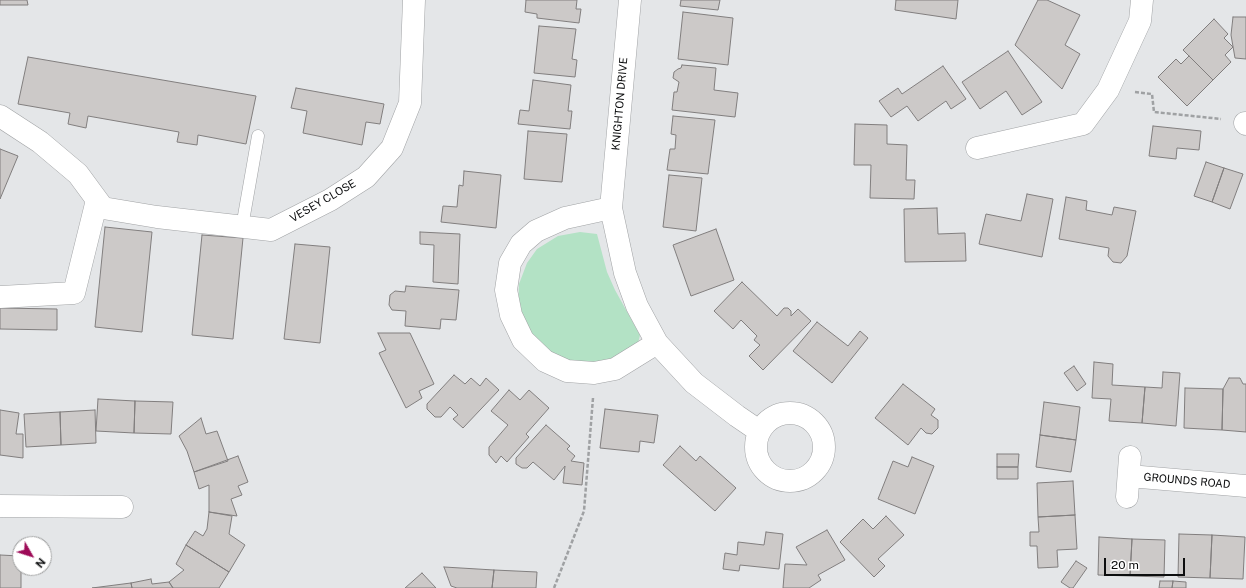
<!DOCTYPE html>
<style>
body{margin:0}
#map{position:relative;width:1246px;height:588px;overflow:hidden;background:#e4e6e8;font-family:"Public Sans",sans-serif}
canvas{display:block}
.north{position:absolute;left:12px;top:536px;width:40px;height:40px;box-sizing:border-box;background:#fff;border:1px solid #9e9f9f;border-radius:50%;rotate:129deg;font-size:11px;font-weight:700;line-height:16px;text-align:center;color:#0d0e0f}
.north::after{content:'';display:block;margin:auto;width:14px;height:18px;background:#9d0a57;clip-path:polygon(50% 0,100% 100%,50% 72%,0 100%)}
.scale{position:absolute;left:1104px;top:558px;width:81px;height:18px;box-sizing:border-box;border:2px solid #0d0e0f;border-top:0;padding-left:5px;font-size:12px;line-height:14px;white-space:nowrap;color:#0d0e0f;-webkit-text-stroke:3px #fff;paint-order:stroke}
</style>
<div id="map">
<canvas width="1246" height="588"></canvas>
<div class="north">N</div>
<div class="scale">20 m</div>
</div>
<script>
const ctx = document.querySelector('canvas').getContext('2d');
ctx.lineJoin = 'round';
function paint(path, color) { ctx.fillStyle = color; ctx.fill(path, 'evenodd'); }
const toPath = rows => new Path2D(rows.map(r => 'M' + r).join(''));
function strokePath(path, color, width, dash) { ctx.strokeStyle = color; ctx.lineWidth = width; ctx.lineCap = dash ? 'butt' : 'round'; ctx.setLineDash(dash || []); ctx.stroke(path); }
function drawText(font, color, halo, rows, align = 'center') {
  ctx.font = font + ' "Public Sans",sans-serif'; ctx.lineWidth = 4; ctx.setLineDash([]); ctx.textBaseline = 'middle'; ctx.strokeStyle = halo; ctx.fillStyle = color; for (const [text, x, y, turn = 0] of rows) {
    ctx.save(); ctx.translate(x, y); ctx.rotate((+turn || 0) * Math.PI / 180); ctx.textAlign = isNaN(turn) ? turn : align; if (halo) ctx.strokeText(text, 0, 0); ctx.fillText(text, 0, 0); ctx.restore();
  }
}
paint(toPath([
 [580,232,597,234,607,272,615,290,640,335,637,348,591,368,564,361,544,350,529,333,518,306,519,284,527,263,537,249,558,236]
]), '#b3e2c5');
const building = toPath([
 [0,0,27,0,28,5,0,5,0,0],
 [526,0,577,0,576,9,581,9,579,23,537,18,537,14,525,12,526,0],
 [681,0,720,0,718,10,680,6,681,0],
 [896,0,958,0,956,19,895,10,896,0],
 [1038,0,1047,0,1080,15,1065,45,1080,54,1062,89,1015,45,1038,0],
 [683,12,733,18,728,65,678,59,683,12],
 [1233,17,1246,17,1246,59,1235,58,1231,35,1233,17],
 [1214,19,1228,34,1224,38,1233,47,1225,55,1231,62,1213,80,1183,50,1214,19],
 [539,26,576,29,572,59,577,60,575,77,534,73,539,26],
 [1008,51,1042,102,1022,115,1006,91,980,109,962,82,1008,51],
 [1189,56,1213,80,1187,106,1158,77,1176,59,1181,64,1189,56],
 [28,57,256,96,246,144,198,135,197,145,177,142,179,132,88,116,86,128,68,124,70,113,18,104,28,57],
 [682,65,716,68,714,90,738,93,735,117,672,110,674,92,677,92,679,82,673,78,674,72,678,69,681,68,682,65],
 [943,66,966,99,951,109,946,101,918,121,907,106,891,117,879,101,898,88,902,94,943,66],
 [533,80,571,85,568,111,572,111,570,129,518,124,520,110,529,111,533,80],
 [296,88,384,104,380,124,366,122,362,145,303,133,307,111,291,108,296,88],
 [673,116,715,120,708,174,667,170,670,149,675,149,676,135,671,134,673,116],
 [855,124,887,125,887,144,907,145,906,180,915,180,914,199,870,198,871,165,854,165,855,124],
 [1153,126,1201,131,1199,150,1177,148,1176,159,1149,156,1153,126],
 [528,131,567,134,562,182,524,179,528,131],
 [0,149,18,156,0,199,0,149],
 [1206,162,1224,168,1212,202,1194,196,1206,162],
 [1224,168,1243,174,1230,209,1212,202,1224,168],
 [464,171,501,175,496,228,441,222,443,206,457,207,459,185,463,186,464,171],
 [669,175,702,178,696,231,663,227,669,175],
 [1027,194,1053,199,1042,257,979,244,986,214,1021,221,1027,194],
 [1066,197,1087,201,1086,210,1112,215,1114,207,1136,211,1127,256,1121,263,1113,262,1108,256,1109,248,1059,239,1066,197],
 [937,208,938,234,965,233,966,261,905,262,904,209,937,208],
 [105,227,152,232,142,332,95,327,105,227],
 [716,229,734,280,691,296,673,245,716,229],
 [420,232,460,234,458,284,433,282,434,245,420,244,420,232],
 [202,235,243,238,233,339,192,335,202,235],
 [295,244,330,247,320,343,284,339,295,244],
 [742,282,777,316,784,308,788,308,791,311,791,316,798,309,811,321,763,370,749,356,760,345,754,340,757,336,741,320,733,329,714,311,742,282],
 [406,286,459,290,456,320,441,319,440,329,405,326,406,311,392,310,389,305,390,295,395,291,405,292,406,286],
 [0,308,57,309,57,330,0,329,0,308],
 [817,322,848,346,860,331,868,338,832,383,793,351,817,322],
 [378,333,410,333,434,384,419,391,422,398,406,408,379,353,386,350,378,333],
 [1094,362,1113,364,1112,385,1145,387,1142,423,1109,421,1111,399,1092,398,1094,362],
 [1074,366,1086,384,1077,391,1064,373,1074,366],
 [1163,372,1180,373,1176,426,1142,423,1145,387,1162,388,1163,372],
 [454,375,465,384,471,378,480,386,486,378,499,390,463,428,453,419,458,415,450,407,441,417,435,417,427,409,427,404,454,375],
 [1229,378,1240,378,1243,384,1246,384,1246,432,1222,430,1223,389,1229,378],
 [903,384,935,409,931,415,938,420,938,428,932,434,926,433,921,428,908,445,875,418,903,384],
 [1185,388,1223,389,1222,430,1184,428,1185,388],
 [509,390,520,400,529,390,549,408,526,434,529,437,507,462,501,456,496,463,489,455,489,447,508,425,491,411,509,390],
 [98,399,135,401,134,433,96,431,98,399],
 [135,401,173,402,171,434,134,433,135,401],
 [1044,402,1080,407,1076,440,1040,435,1044,402],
 [605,409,658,415,654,443,640,441,639,452,600,448,605,409],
 [0,410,19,413,16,434,23,434,23,458,0,455,0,410],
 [95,410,96,443,61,445,60,412,95,410],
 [60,412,61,445,26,447,24,414,60,412],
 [201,418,206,434,217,431,228,461,194,472,187,451,179,436,201,418],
 [546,425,570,446,567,449,575,456,571,461,584,463,582,485,563,483,565,466,554,480,533,462,527,468,522,468,516,464,516,458,546,425],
 [1040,435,1076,440,1071,472,1036,467,1040,435],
 [680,446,696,461,700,456,736,488,715,511,663,465,680,446],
 [997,454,1019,454,1018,467,997,467,997,454],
 [238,456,248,482,238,486,242,495,231,499,237,516,209,512,209,485,199,489,194,472,238,456],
 [912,457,934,466,915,514,878,499,893,461,908,467,912,457],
 [997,467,1018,467,1018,479,997,479,997,467],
 [1073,481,1075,515,1038,517,1037,483,1073,481],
 [209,512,232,516,229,534,245,545,229,572,186,545,195,531,203,536,207,529,209,512],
 [1075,515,1077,549,1057,550,1058,567,1038,568,1037,546,1030,546,1030,532,1039,532,1038,517,1075,515],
 [886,516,904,535,878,559,885,566,874,577,840,542,863,519,873,529,886,516],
 [827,530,845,560,818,575,821,580,809,588,783,588,785,564,807,565,796,547,827,530],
 [766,532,783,534,779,569,740,565,739,571,723,569,725,553,737,555,738,542,764,545,766,532],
 [1179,534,1212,535,1210,578,1178,577,1179,534],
 [1212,535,1245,537,1243,579,1210,578,1212,535],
 [1099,537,1132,539,1130,576,1098,575,1099,537],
 [1132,539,1165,540,1164,577,1130,576,1132,539],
 [186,545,229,572,219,588,173,588,169,582,184,570,176,564,186,545],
 [0,555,20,556,20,568,21,568,21,588,0,588,0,555],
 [1076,561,1087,568,1073,588,1070,588,1061,582,1076,561],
 [444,567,494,570,492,588,457,588,451,586,444,567],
 [494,570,537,572,536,588,492,588,494,570],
 [422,573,436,588,405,588,422,573],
 [151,579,152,584,169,582,173,588,132,588,131,583,151,579],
 [1160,581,1173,581,1172,588,1159,588,1160,581],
 [1173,581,1186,582,1186,588,1172,588,1173,581],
 [131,583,132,588,92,588,131,583]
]);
paint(building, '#ccc9c8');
strokePath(building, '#817e7e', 1);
const lane = toPath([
 [242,227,258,136]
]);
const street = toPath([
 [630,0,611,208,625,273,637,306,657,343,694,383,737,416,759,431],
 [0,116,40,142,78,174,103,208,157,217,271,230,330,200,366,177,392,148,410,103,414,0],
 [1245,123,1246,124],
 [977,148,1083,124,1108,90,1140,21,1142,0],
 [611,208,565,218,536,231,521,244,510,263,506,290,511,315,523,340,545,361,567,371,594,373,615,369,657,343],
 [0,297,74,293,97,200],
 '756 447a34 34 0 1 1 68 0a34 34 0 1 1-68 0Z',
 [1129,476,1246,486],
 [1127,497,1130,457],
 [0,506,122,507]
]);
strokePath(lane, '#a1a3a5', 13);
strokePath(street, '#a1a3a5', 23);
strokePath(toPath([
 [1135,92,1152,94,1154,112,1221,119],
 [554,588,584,511,593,398]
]), '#9fa1a3', 2.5, [4, 2]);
strokePath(lane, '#fff', 12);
strokePath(street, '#fff', 22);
drawText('11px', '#0d0e0f', '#fff', [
 ["KNIGHTON DRIVE",620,104,-85],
 ["VESEY CLOSE",323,201,-30],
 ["GROUNDS ROAD",1187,481,5]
]);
</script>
